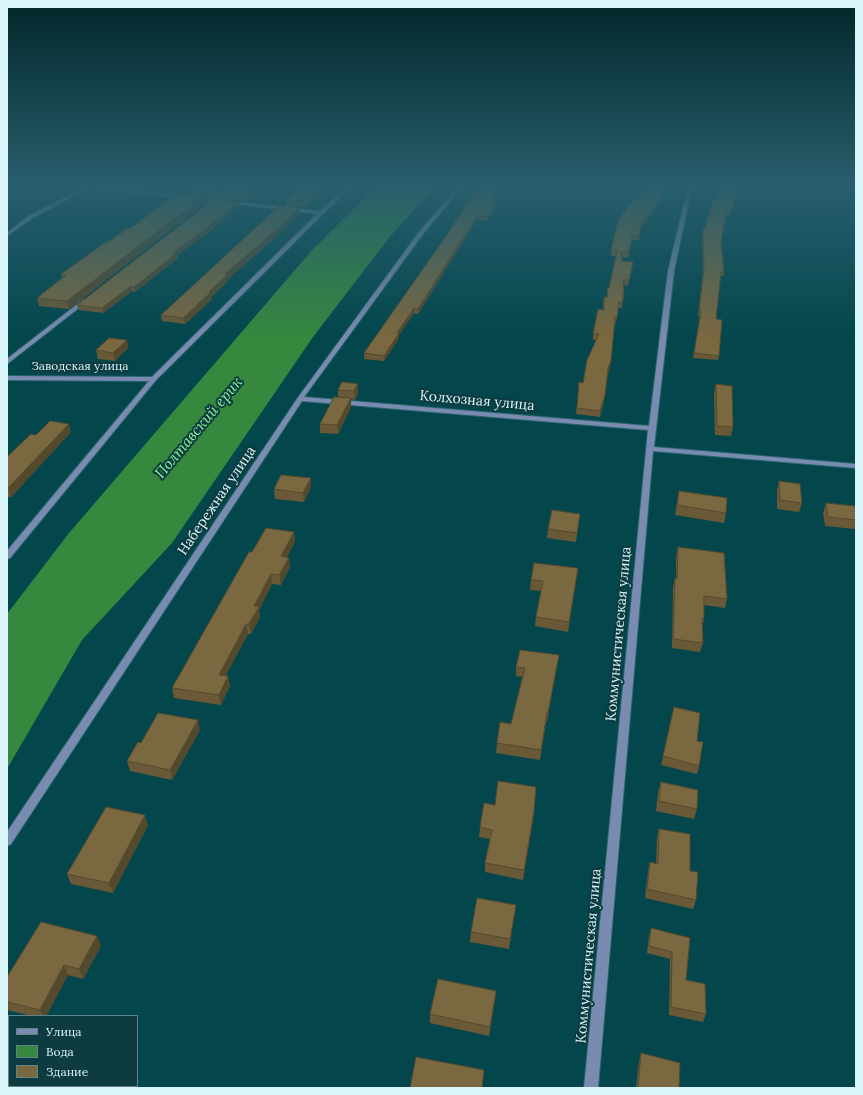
<!DOCTYPE html>
<meta charset="utf-8">
<style>
body{margin:0}
#map{position:relative;width:863px;height:1095px;overflow:hidden;background:#03474d;font-family:Lora,serif}
canvas{display:block}
.frame{position:absolute;inset:0;border:8px solid #d9f5f9;pointer-events:none}
.legend{position:absolute;left:8px;top:1015px;width:130px;height:72px;box-sizing:border-box;background:#0d3b40;border:1px solid #5f858a;margin:0;padding:5px 7px;list-style:none;font-size:12px;color:#d9f5f9}
.legend li{display:flex;align-items:center;gap:8px;height:20px}
.legend b{width:20px;border:1px solid #5f858a}
</style>
<div id="map">
<canvas width="863" height="1095"></canvas>
<div class="frame"></div>
<ul class="legend">
<li><b style="height:5px;background:#7a8bb2"></b>Улица</li>
<li><b style="height:11px;background:#35883e"></b>Вода</li>
<li><b style="height:11px;background:#7a6840"></b>Здание</li>
</ul>
</div>
<script>
const ctx = document.querySelector('canvas').getContext('2d');
ctx.lineJoin = 'round';
function paint(path, color) { ctx.fillStyle = color; ctx.fill(path, 'evenodd'); }
const toPath = rows => new Path2D(rows.map(r => 'M' + r).join(''));
function strokePath(path, color, width, dash) { ctx.strokeStyle = color; ctx.lineWidth = width; ctx.lineCap = dash ? 'butt' : 'round'; ctx.setLineDash(dash || []); ctx.stroke(path); }
function drawText(font, color, halo, rows, align = 'center') {
  ctx.font = font + ' Lora,serif'; ctx.lineWidth = 4; ctx.setLineDash([]); ctx.textBaseline = 'middle'; ctx.strokeStyle = halo; ctx.fillStyle = color; for (const [text, x, y, turn = 0] of rows) {
    ctx.save(); ctx.translate(x, y); ctx.rotate((+turn || 0) * Math.PI / 180); ctx.textAlign = isNaN(turn) ? turn : align; if (halo) ctx.strokeText(text, 0, 0); ctx.fillText(text, 0, 0); ctx.restore();
  }
}
paint(toPath([
 [384,185,436,185,388,239,313,337,172,543,82,640,7,769,7,614,69,533,313,249,367,196]
]), '#35883e');
const minor = toPath([
 [89,185,183,196,185,197,183,198,89,188,31,219,7,236,7,233,27,217,89,185],
 [230,185,235,185,209,206,205,206,205,204,230,185],
 [349,185,354,185,323,214,156,380,10,558,7,559,7,551,149,381,7,380,7,376,152,377,317,214,229,203,227,202,227,201,320,211,349,185],
 [460,185,464,185,423,234,304,397,649,426,668,271,687,191,690,185,694,185,691,191,674,271,654,447,856,464,856,468,653,451,598,1088,584,1088,648,430,302,401,11,844,7,846,7,832,297,399,419,232,460,185],
 [84,299,89,300,7,364,7,359,84,299]
]);
strokePath(minor, '#2a666c', 2);
paint(minor, '#7a8bb2');
paint(toPath([
 [193,185,227,185,212,197,204,197,205,203,69,309,39,306,37,298,62,278,61,274,108,242,187,194,187,190],
 [231,185,265,185,245,201,221,199,220,194],
 [479,185,503,185,492,203,495,208,486,221,477,220,418,314,414,313,399,335,399,338,384,361,364,359,364,353,444,239],
 [648,185,666,185,658,206,641,227,639,240,632,240,628,258,621,257,622,261,633,262,628,286,624,285,624,298,622,298,622,308,618,308,616,323,615,323,610,367,608,374,604,401,600,417,576,414,579,382,583,383,596,340,593,340,593,334,603,309,603,302,604,297,607,297,607,288,609,288,616,256,611,256,611,251,639,199],
 [739,185,730,216,726,216,721,242,724,272,724,276,721,276,716,319,719,356,718,360,693,358,700,316,698,316,703,272,702,232,703,228,705,229,716,198],
 [323,191,306,207,286,206,285,200],
 [238,202,239,206,209,232,177,255,178,258,135,292,132,291,103,313,79,310,77,305],
 [299,213,276,237,228,279,228,281,212,296,212,299,185,324,162,321,161,315],
 [127,340,128,348,115,361,98,359,96,350],
 [358,384,358,393,355,400,351,399,351,407,338,434,320,433,320,424,338,397,338,390],
 [716,384,733,427,731,436,715,435,714,393],
 [71,432,11,497,9,497,7,498,7,457,36,435],
 [779,481,802,503,799,512,777,509,777,490],
 [311,487,304,502,275,499,274,489],
 [679,491,726,513,724,523,675,515],
 [826,503,856,512,856,526,855,529,825,526,823,513],
 [580,514,576,542,547,538,548,529],
 [294,532,295,541,287,557,290,567,281,585,272,584,259,610,260,617,251,634,248,634,225,676,228,676,230,686,221,705,174,698,172,688,252,552],
 [678,547,727,599,725,608,704,605,704,619,702,628,703,643,700,652,672,648,673,587,675,578,676,578,676,556],
 [578,568,568,632,535,626,536,617,541,591,530,590,531,580],
 [559,655,557,665,547,722,546,722,540,760,496,753,497,743,511,724,522,677,516,676,516,667],
 [674,707,699,766,697,774,661,765],
 [200,730,172,780,130,771,127,761,141,743],
 [661,782,697,809,694,819,656,811,658,792],
 [534,811,533,821,523,880,485,872,485,863,490,839,479,837,480,827],
 [148,825,113,893,71,884,67,874],
 [659,829,690,871,696,900,693,909,645,898,648,871,650,862,656,864,657,837],
 [516,905,509,949,470,942,471,932],
 [651,928,690,938,686,980,706,1014,703,1022,669,1015,670,959,647,953,649,936],
 [101,946,83,979,68,975,46,1016,32,1016,7,1010,7,977],
 [496,991,495,1000,489,1036,430,1023,430,1014],
 [641,1053,679,1088,636,1088,639,1062]
]), '#695937');
paint(toPath([
 [221,185,227,185,212,197,211,192],
 [258,185,265,185,245,201,244,196],
 [322,185,323,191,306,207,306,201],
 [501,185,503,185,489,207,490,203],
 [665,185,666,185,658,206,641,227,639,240,642,222],
 [204,196,205,203,69,309,67,301],
 [238,202,239,206,209,232,177,255,178,258,135,292,134,287,174,252],
 [495,203,495,208,486,221,487,217],
 [299,208,299,213,276,237,228,279,228,281,212,296,212,299,185,324,183,318,225,274],
 [477,216,477,220,418,314,418,309],
 [633,262,633,267,628,286,629,280],
 [131,286,132,291,103,313,102,308],
 [414,308,414,313,399,335,399,338,384,361,384,356,397,333],
 [127,340,128,348,115,361,113,353],
 [611,361,610,367,608,374,608,368],
 [358,384,358,393,355,400,354,391],
 [605,395,604,401,600,417,600,411],
 [351,398,351,407,338,434,337,425],
 [69,424,71,432,11,497,8,488],
 [311,478,311,487,304,502,303,493],
 [7,492,9,497,7,498],
 [294,532,295,541,283,566,281,556],
 [289,558,290,567,281,585,279,575],
 [271,574,272,584,259,610,260,617,251,634,249,624,254,606],
 [246,624,248,634,221,685,219,675],
 [559,655,557,665,547,722,548,712],
 [228,676,230,686,221,705,219,695],
 [198,720,200,730,172,780,170,770],
 [534,811,533,821,523,880,524,870],
 [145,815,148,825,113,893,109,883],
 [516,905,515,914,509,949,510,939],
 [97,936,101,946,83,979,79,969],
 [64,965,68,975,46,1016,43,1016,40,1010],
 [496,991,495,1000,489,1036,490,1027],
 [9,1086,19,1086,18,1088,8,1088]
]), '#55492d');
const building = toPath([
 [193,185,221,185,211,192,187,190,193,185],
 [231,185,258,185,244,196,220,194,231,185],
 [302,185,322,185,306,201,285,200,302,185],
 [479,185,501,185,490,203,495,203,487,217,477,216,418,309,414,308,397,333,399,333,384,356,364,353,444,239,479,185],
 [648,185,665,185,659,201,642,222,639,235,632,235,629,252,621,252,622,261,633,262,629,280,623,280,624,293,622,293,623,302,619,302,617,318,615,317,611,361,608,368,605,395,600,411,577,408,579,382,583,383,587,360,599,334,593,334,598,309,604,310,604,297,608,297,607,288,609,288,617,251,611,251,618,220,635,198,639,199,648,185],
 [720,185,739,185,731,212,726,212,721,242,724,272,721,272,716,319,722,320,719,356,694,353,701,311,699,311,704,268,703,228,705,229,713,198,716,198,720,185],
 [179,193,204,196,67,301,37,298,66,275,61,274,106,242,108,242,128,228,131,228,174,195,179,193],
 [214,199,238,202,208,227,174,252,177,253,134,287,131,286,102,308,77,305,214,199],
 [279,206,299,208,275,231,225,274,227,275,209,292,211,292,183,318,161,315,279,206],
 [109,338,127,340,113,353,96,350,109,338],
 [342,382,358,384,354,391,338,390,342,382],
 [716,384,732,386,733,427,717,426,716,384],
 [334,397,351,398,337,425,320,424,334,397],
 [50,421,69,424,8,488,7,488,7,457,31,434,36,435,50,421],
 [281,475,311,478,303,493,274,489,281,475],
 [779,481,800,484,802,503,780,500,779,481],
 [679,491,727,498,726,513,677,505,679,491],
 [826,503,855,506,856,512,856,520,828,517,826,503],
 [552,510,580,514,577,533,548,529,552,510],
 [266,528,294,532,281,556,289,558,279,575,271,574,254,606,259,607,249,624,246,624,219,675,228,676,219,695,172,688,249,552,252,552,266,528],
 [678,547,724,553,727,599,704,596,704,619,702,618,703,643,673,639,675,578,677,579,678,547],
 [534,563,578,568,569,622,536,617,543,581,531,580,534,563],
 [520,650,559,655,548,712,547,712,541,750,497,743,500,722,511,724,525,668,516,667,520,650],
 [674,707,700,713,697,741,703,742,699,766,663,756,674,707],
 [158,713,198,720,170,770,127,761,138,742,141,743,158,713],
 [498,781,536,787,534,811,524,870,485,863,492,830,480,827,484,803,495,805,498,781],
 [661,782,698,790,697,809,659,801,661,782],
 [106,807,145,815,109,883,67,874,106,807],
 [659,829,690,834,690,871,698,872,696,900,647,889,650,862,658,864,659,829],
 [477,898,516,905,510,939,471,932,477,898],
 [41,922,97,936,79,969,64,965,40,1010,7,1002,7,977,41,922],
 [651,928,690,938,686,980,705,984,706,1014,671,1007,672,952,649,946,651,928],
 [438,979,496,991,490,1027,430,1014,438,979],
 [641,1053,680,1063,679,1088,638,1088,641,1053],
 [416,1057,484,1070,482,1088,410,1088,416,1057],
 [7,1061,9,1061,9,1086,8,1088,7,1088,7,1061]
]);
paint(building, '#7a6840');
strokePath(building, '#55492d', 1);
const sky = ctx.createLinearGradient(0, 0, 0, 338);
sky.addColorStop(0, '#02272a');
sky.addColorStop(0.55, '#285e6d');
sky.addColorStop(1, '#285e6d00');
ctx.fillStyle = sky;
ctx.fillRect(0, 0, 863, 338);
drawText('12px', '#d9f5f9', '#0d3b40', [
 ["Заводская улица",80,367]
]);
drawText('14px', '#d9f5f9', '#0d3b40', [
 ["Колхозная улица",477,401,5],
 ["Набережная улица",217,501,-56],
 ["Коммунистическая улица",619,634,-85],
 ["Коммунистическая улица",589,956,-85]
]);
drawText('italic 15px', '#8ff896', '#0d3b40', [
 ["Полтавский ерик",199,428,-50]
]);
</script>
